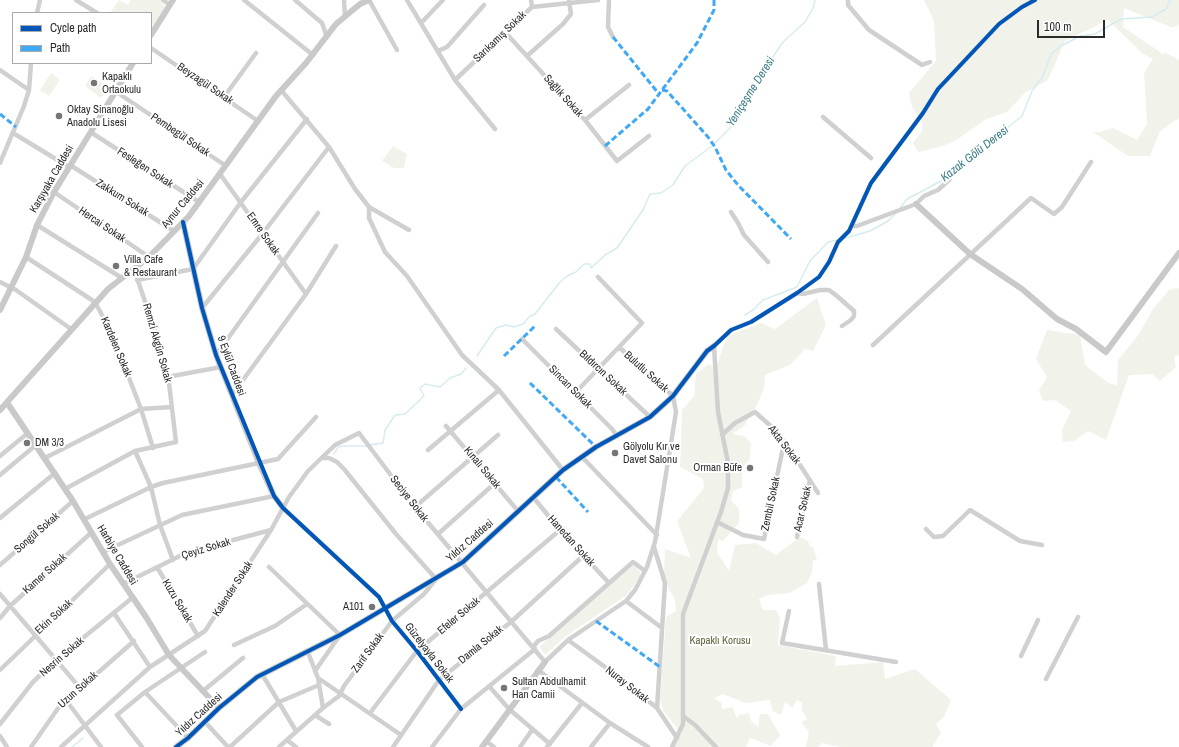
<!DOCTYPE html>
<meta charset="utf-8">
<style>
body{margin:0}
#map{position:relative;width:1179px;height:747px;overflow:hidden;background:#fff;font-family:"Archivo Narrow",sans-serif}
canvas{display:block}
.legend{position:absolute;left:12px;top:12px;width:140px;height:52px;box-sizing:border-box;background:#fff;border:1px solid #aaa;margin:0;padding:5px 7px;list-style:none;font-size:12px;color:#2b2b2b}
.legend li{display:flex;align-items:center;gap:8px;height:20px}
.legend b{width:20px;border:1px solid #aaa}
.scale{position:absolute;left:1037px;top:20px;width:68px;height:18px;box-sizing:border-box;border:2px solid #2b2b2b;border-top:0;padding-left:5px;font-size:12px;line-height:14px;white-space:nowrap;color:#2b2b2b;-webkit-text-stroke:3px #fff;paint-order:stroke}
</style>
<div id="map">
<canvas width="1179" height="747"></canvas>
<ul class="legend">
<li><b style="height:5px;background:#0057b8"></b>Cycle path</li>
<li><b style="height:5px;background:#3fa9f5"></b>Path</li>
</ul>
<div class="scale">100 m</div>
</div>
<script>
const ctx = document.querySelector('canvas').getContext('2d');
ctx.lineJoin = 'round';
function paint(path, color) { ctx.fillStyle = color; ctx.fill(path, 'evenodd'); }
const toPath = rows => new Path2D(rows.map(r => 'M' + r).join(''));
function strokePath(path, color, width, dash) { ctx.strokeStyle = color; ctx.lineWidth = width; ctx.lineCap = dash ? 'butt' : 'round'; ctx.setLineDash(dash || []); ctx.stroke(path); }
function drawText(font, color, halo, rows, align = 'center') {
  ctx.font = font + ' "Archivo Narrow",sans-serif'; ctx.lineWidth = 4; ctx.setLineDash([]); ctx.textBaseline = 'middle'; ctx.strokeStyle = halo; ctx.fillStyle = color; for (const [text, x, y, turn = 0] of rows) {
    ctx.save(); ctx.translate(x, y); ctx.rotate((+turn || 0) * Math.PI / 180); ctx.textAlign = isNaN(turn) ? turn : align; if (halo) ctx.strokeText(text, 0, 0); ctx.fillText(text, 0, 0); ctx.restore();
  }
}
paint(toPath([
 [119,0,128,5,131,0,159,0,166,7,151,31,151,13,110,13],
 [924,0,1179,0,1179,24,1173,28,1124,8,1123,27,1163,54,1166,53,1179,60,1179,118,1160,131,1150,156,1128,156,1093,132,1100,132,1113,128,1137,140,1147,124,1144,73,1153,59,1143,54,1108,20,1065,41,1048,80,1026,92,1007,112,986,119,958,139,943,146,918,152,913,143,922,131,922,122,912,107,909,93,936,61,934,21],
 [51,73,60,80,49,96,40,90],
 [91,76,108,87,101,98,85,86],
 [393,146,407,154,404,168,394,168,382,161],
 [1177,288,1179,289,1179,355,1174,357,1176,367,1160,381,1153,374,1129,375,1106,440,1088,431,1074,441,1063,442,1062,430,1071,411,1055,400,1043,401,1039,391,1047,377,1036,359,1047,330,1080,335,1085,365,1107,382,1117,386,1118,360,1139,334,1153,309,1169,290],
 [817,298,826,325,813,351,805,349,790,365,765,375,764,388,757,405,744,426,732,434,745,436,751,443,750,459,742,468,742,487,733,491,731,500,739,509,739,523,723,541,718,539,717,552,729,571,735,545,756,543,776,555,800,537,808,541,810,547,813,547,817,559,813,561,812,572,807,583,789,593,767,595,759,599,763,610,776,610,780,619,778,645,836,656,835,666,883,662,885,679,915,669,951,700,944,717,936,724,941,733,932,747,841,747,822,743,818,747,806,747,809,732,801,722,807,719,802,710,802,702,797,700,792,708,785,702,781,715,773,711,770,700,745,703,723,694,714,698,721,702,722,709,733,707,737,719,739,715,749,713,751,721,758,727,760,714,768,714,780,735,771,746,750,738,746,747,674,747,681,733,664,712,660,700,666,617,676,611,675,600,668,587,664,573,665,549,691,558,677,521,704,488,703,479,680,467,682,410,694,396,696,374,709,364,716,368,727,336,761,323,775,329],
 [631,566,635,566,640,572,640,576,627,595,566,636,546,654,543,653,540,646]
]), '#f1f3ea');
strokePath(toPath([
 [900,208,907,199,943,180,1022,116,1032,91,1043,76,1051,54,1061,46,1080,36,1095,34,1121,19,1152,17,1166,9,1170,0],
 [842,239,870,231,888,221,895,214],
 [745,315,753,310,763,300,797,287,810,261,828,242,838,240],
 [477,356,496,328,506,325,514,327,523,324,529,317,535,314,560,282,567,276,576,272,584,264,590,264,591,268,605,255,617,248,643,210,650,194,661,193,673,185,685,166,712,146,731,127,750,91,783,42,805,22,813,8,815,0],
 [370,445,383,443,385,430,395,415,405,414,424,396,420,388,425,384,440,387,450,378,461,374,466,368],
 [334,454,338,447,343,446,367,446],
 [72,747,83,738]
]), '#d6ecf0', 1.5);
strokePath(toPath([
 [76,0,97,13],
 [163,0,170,5],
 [244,0,313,55],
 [295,0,322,23,327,37],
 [344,0,345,16],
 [369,0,397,50],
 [407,0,455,80,495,129],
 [531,0,532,7],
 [609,0,608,27,613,37],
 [848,0,848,5,869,30,922,65,930,62],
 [37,13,40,0],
 [421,23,443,0],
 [505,32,585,120,617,161,649,136],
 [151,48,258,121],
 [438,51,447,47,484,5],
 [527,56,563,24,571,14,569,1],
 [0,70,29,90],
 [455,80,532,7,598,0],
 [281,90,329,147,355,189,369,207,409,230],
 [115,91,226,166],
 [224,97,256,53],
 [823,117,871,158],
 [585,120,629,85],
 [13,133,69,167],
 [92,133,199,202],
 [0,163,24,106,29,90,31,63],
 [70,165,174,231],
 [220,174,306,294],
 [54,192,149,257],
 [369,207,369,218,385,252,407,276,462,355,499,390,563,470],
 [731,212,738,223,744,235,768,262],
 [37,225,122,278],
 [851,226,857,226,916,204,924,196,938,190,950,179],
 [26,257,95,302,112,334,141,409,153,448],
 [137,280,193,269,241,202,307,119],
 [0,282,16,290,71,329],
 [797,293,803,294,820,290,829,290,837,296,854,311,854,316,851,320,842,326],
 [202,308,263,233,329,147],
 [556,329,650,417],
 [522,339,612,429,617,436],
 [873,345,1031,198,1054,214,1062,207,1091,162],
 [216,355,318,213],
 [167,377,221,367],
 [575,393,642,323,598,277],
 [232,395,306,294,336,246],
 [446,426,518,511],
 [722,435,735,423,755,412,774,429,793,454,818,493],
 [428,450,499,390],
 [135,451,151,487,160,525,173,560],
 [0,456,28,433],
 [582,457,657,535],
 [45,458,141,409,172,407],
 [0,475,36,445],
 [65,489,135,451,176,442,169,383,156,334,134,269],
 [533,497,560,530,609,583],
 [415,507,498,435],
 [283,508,379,597,392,621,417,651,461,709],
 [0,518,55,473],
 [85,519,151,487,163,483,278,459,316,417],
 [717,522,743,535,764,539,784,443],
 [926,529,934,537,943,536,970,510,1020,541,1042,545],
 [438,534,495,483],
 [797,537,810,480],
 [654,547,665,583,657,708],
 [103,552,182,515,274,496],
 [0,565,73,501],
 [157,567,198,636],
 [269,567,340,635,315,671],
 [123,584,188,552,271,530],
 [819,584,826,650],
 [0,594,80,688],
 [626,601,662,628],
 [789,611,782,643,896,662],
 [114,613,150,667],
 [0,618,10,606,92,532],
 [568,640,616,675,657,708,677,738],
 [234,645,275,626,307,604],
 [533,647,538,641,549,636,633,562,645,571],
 [309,655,318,678,323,708],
 [1021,656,1038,620],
 [0,670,110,564],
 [538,670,610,723,648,747],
 [262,674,296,731],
 [318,678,401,735],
 [1046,679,1078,617],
 [489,686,509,709,550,744],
 [203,691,243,658],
 [145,692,188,738],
 [66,700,101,747],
 [370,713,417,651,560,530],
 [315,715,329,724],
 [683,716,695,725,716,747],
 [205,722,228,747],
 [0,724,33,682,56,660,132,598],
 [0,736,7,747],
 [287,740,296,747],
 [486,741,494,747],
 [31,747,59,707,134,641],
 [61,747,150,667,205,631,271,530,289,497,308,471,335,445,359,433,415,507,545,662,568,640,626,601,635,590,647,567,655,542,676,412,673,396,619,347],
 [142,747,117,715,145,692,205,652],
 [230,747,279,702,319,685],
 [279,747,323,708,339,696,344,686,392,621,424,594,436,579,396,534,344,469,337,462,329,458,322,458],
 [393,747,439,680,512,621,584,555],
 [432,747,461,709,535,649],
 [520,747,532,730],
 [547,747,582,703],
 [591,747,610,723],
 [672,747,683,724,683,614,721,512,728,488,728,463,718,412,714,346,731,330,751,322,797,293,819,277,829,262,838,242,849,231,871,183,923,113,938,89,999,24,1022,7,1035,0]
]), '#d0d0d0', 4.5);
strokePath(toPath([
 [151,35,173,0],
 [916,204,970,254,1022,289,1057,319,1076,329,1106,352,1179,253],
 [183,222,202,308,216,355,259,463,274,496,283,508],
 [0,310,26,257,37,225,54,192,133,63],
 [8,404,73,501,110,564,146,617,169,655,219,708],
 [0,410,108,289,149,257,189,216,276,96,306,63,336,24,360,4,369,0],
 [176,747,188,738,219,708,257,677,340,635,463,562,563,470,596,447,650,417,673,396,707,351,714,346],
 [482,747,545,662]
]), '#c9c9c9', 6);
strokePath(toPath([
 [613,37,659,94],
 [662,90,667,91,708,137,715,147,726,170,738,185,791,239],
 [0,114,16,127],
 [605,146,648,109,697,43,714,10,714,0],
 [504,356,535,326],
 [530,383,596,447],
 [556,477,588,512],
 [596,621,660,667]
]), '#3fa9f5', 3, [6, 3]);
strokePath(toPath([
 [183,222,202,308,216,355,274,496,283,508,379,597,392,621,417,651,461,709],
 [176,747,188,738,219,708,257,677,340,635,463,562,563,470,596,447,650,417,673,396,707,351,714,346,731,330,751,322,797,293,819,277,829,262,838,242,849,231,871,183,923,113,938,89,999,24,1022,7,1035,0]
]), '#0057b8', 4);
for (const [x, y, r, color] of [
 [94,83,4,"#757575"],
 [59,116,4,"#757575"],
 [116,266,4,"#757575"],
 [27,443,4,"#757575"],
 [615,453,4,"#757575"],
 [750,468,4,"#757575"],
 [372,607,4,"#757575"],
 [504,688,4,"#757575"]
]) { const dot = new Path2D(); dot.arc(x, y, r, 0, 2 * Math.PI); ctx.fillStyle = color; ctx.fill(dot); strokePath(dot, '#fff', 1.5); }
drawText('11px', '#2b2b2b', '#fff', [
 ["Sarıkamış Sokak",500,37,-44],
 ["Beyzagül Sokak",205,84,34],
 ["Sağlık Sokak",563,96,48],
 ["Pembegül Sokak",180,135,34],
 ["Fesleğen Sokak",145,168,33],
 ["Karşıyaka Caddesi",52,179,-60],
 ["Zakkum Sokak",122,198,32],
 ["Aynur Caddesi",183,204,-50],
 ["Hercai Sokak",102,225,34],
 ["Emre Sokak",263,234,55],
 ["Remzi Akgün Sokak",157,343,74],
 ["Kardelen Sokak",116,347,67],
 ["9 Eylül Caddesi",231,366,70],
 ["Bulutlu Sokak",646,372,42],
 ["Bıldırcın Sokak",603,373,43],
 ["Sincan Sokak",570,387,45],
 ["Akta Sokak",784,445,52],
 ["Kınalı Sokak",482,468,50],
 ["Seciye Sokak",409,499,52],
 ["Zembil Sokak",771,504,-78],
 ["Acar Sokak",803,509,-77],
 ["Songül Sokak",37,533,-41],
 ["Yıldız Caddesi",470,541,-41],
 ["Hanedan Sokak",571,541,48],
 ["Çeyiz Sokak",206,549,-17],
 ["Harbiye Caddesi",117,555,59],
 ["Kamer Sokak",45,574,-42],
 ["Kalender Sokak",233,589,-57],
 ["Kuzu Sokak",177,601,59],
 ["Efeler Sokak",459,616,-40],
 ["Ekin Sokak",54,617,-42],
 ["Damla Sokak",481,645,-39],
 ["Zarif Sokak",368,653,-54],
 ["Güzelyayla Sokak",429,653,52],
 ["Nesrin Sokak",62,657,-41],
 ["Nuray Sokak",627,685,38],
 ["Uzun Sokak",78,690,-42],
 ["Yıldız Caddesi",199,715,-42]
]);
drawText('11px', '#2b2b2b', '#fff', [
 ["Kapaklı",102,77],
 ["Ortaokulu",102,90],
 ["Oktay Sinanoğlu",67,110],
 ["Anadolu Lisesi",67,123],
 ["Villa Cafe",124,260],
 ["& Restaurant",124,273],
 ["DM 3/3",35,443],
 ["Gölyolu Kır ve",623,447],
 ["Davet Salonu",623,460],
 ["Orman Büfe",742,468,"right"],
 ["A101",364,607,"right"],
 ["Sultan Abdulhamit",512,682],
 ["Han Camii",512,695]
], 'left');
drawText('11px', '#59653b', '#fff', [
 ["Kapaklı Korusu",720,641]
]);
drawText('italic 12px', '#3d7f8a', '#fff', [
 ["Yeniçeşme Deresi",751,92,-58],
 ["Kazak Gölü Deresi",975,154,-38]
]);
</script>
